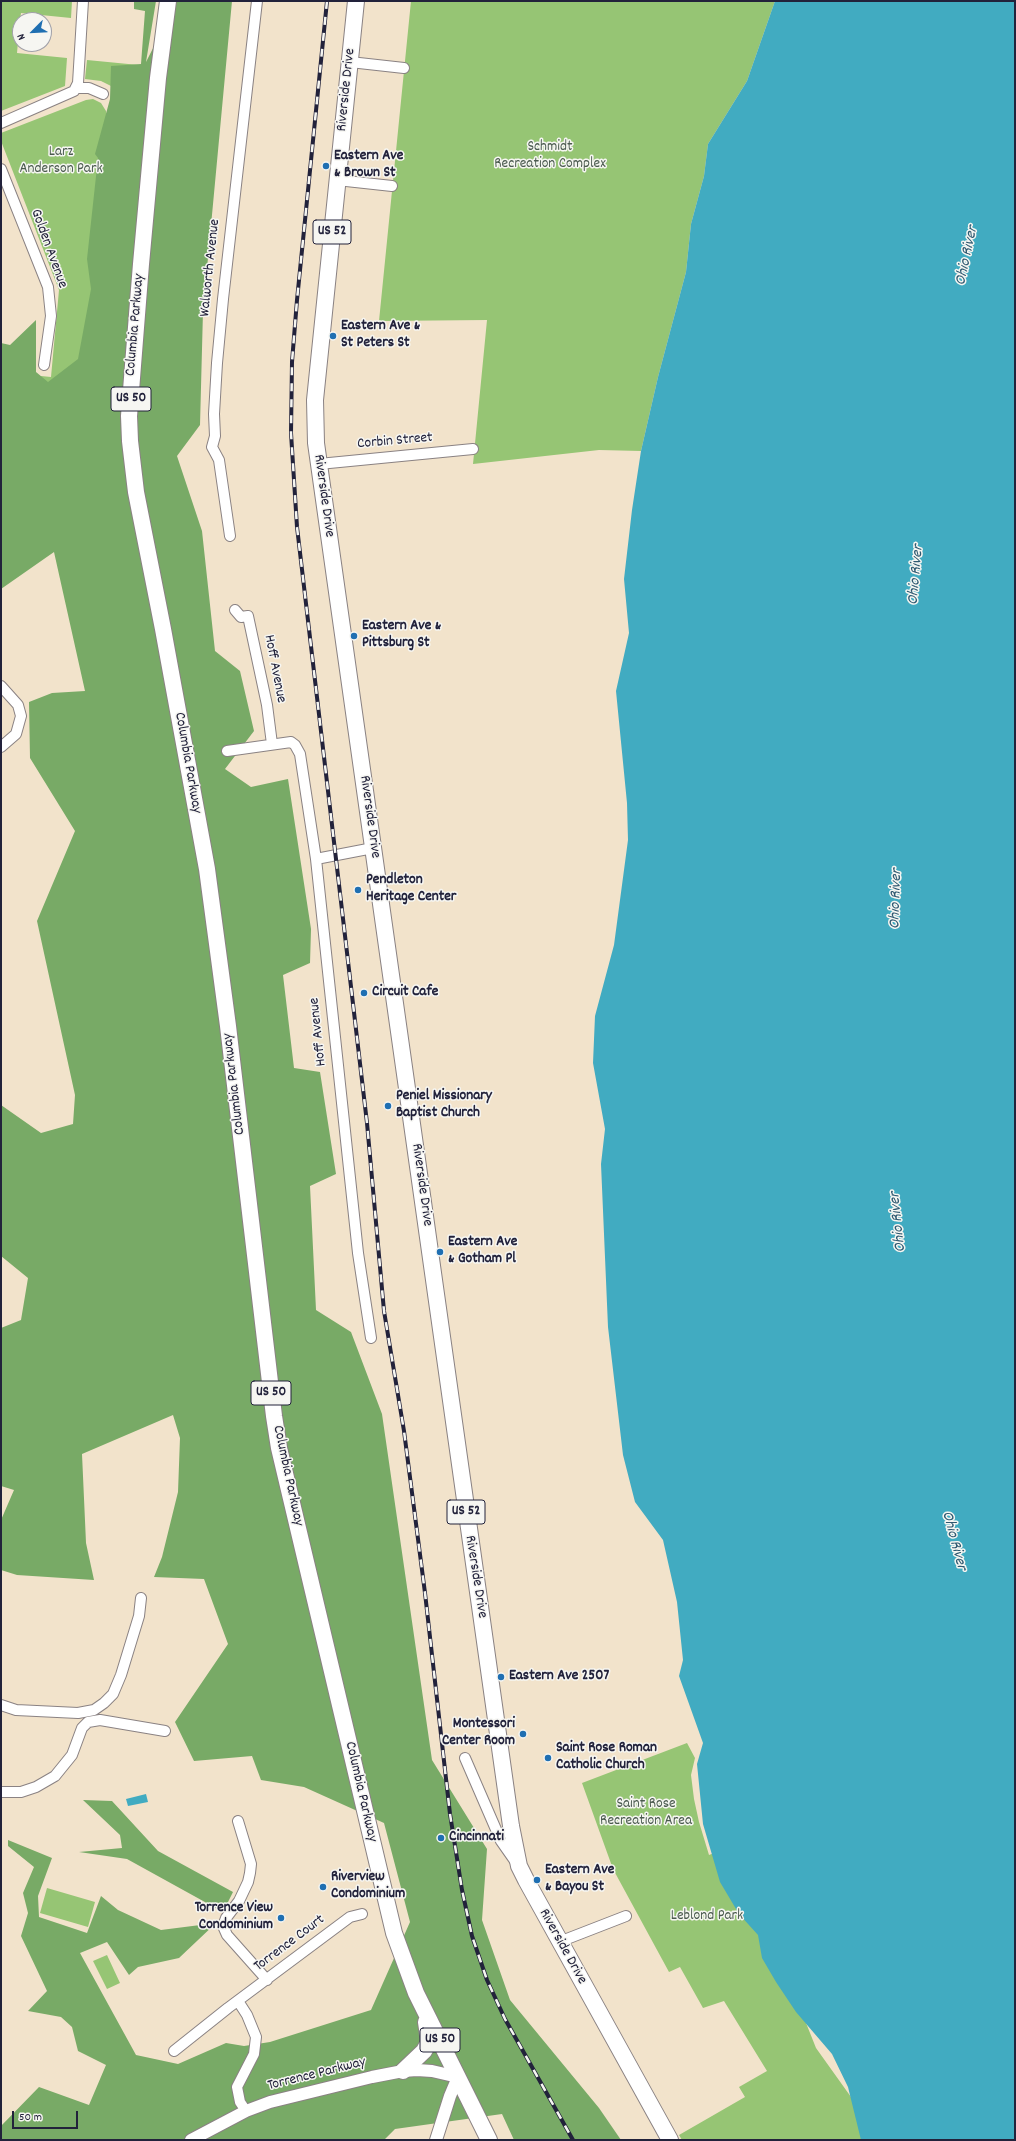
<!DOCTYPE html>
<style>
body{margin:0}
#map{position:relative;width:1016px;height:2141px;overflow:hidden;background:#f2e3cb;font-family:Dekko,sans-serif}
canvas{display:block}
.frame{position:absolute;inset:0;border:2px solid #22223b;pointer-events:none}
.north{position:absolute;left:12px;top:12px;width:40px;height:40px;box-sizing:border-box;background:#f6f6f2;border:1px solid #a1a1a9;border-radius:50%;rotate:246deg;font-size:11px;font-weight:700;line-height:16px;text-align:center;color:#22223b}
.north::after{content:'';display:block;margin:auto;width:14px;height:18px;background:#1f6fb2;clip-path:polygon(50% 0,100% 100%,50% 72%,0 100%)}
.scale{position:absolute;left:12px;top:2111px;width:66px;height:18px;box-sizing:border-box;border:2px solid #22223b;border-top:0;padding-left:5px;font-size:12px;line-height:14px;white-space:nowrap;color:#22223b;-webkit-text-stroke:3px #f6f6f2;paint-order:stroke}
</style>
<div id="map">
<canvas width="1016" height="2141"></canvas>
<div class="frame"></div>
<div class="north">N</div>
<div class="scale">50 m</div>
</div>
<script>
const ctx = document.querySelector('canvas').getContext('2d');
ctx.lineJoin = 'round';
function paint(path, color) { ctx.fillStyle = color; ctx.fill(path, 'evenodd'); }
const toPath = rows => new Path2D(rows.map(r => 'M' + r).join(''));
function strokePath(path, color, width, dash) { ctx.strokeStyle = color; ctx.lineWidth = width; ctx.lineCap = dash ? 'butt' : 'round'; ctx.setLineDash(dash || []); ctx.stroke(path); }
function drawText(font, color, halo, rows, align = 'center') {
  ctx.font = font + ' Dekko,sans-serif'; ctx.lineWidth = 3; ctx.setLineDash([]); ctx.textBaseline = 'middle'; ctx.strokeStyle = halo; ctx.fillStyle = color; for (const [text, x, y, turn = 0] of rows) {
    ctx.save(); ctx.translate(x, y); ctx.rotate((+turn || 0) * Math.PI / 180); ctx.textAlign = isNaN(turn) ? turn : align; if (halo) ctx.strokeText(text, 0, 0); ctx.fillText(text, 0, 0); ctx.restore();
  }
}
paint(toPath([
 [1,1,72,1,71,18,21,13,20,20,17,53,67,58,65,86,1,111],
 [411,1,775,1,747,81,708,144,704,176,691,224,686,272,658,377,641,451,599,450,473,464,487,320,379,321],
 [87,60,149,66,113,87,101,81,85,79],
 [93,99,101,103,106,111,115,223,132,266,1,526,31,375,51,377,59,290,1,141,1,133,86,100],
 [687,1743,695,1758,691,1775,694,1799,699,1822,709,1855,735,1845,816,2048,861,2111,875,2140,682,2140,679,2135,745,2097,739,2087,767,2071,724,2001,703,2008,680,1967,669,1972,613,1869,582,1783],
 [47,1888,95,1902,88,1927,40,1913],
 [107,1955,120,1983,107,1989,93,1961]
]), '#96c574');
paint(toPath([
 [134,1,156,1,146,62,177,1,232,1,203,311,200,425,177,456,202,531,215,651,240,671,254,731,225,769,251,787,288,779,311,929,310,963,283,975,294,1068,320,1072,336,1174,310,1186,316,1310,351,1332,382,1414,432,1760,487,1849,482,1920,510,2000,599,2108,621,2140,514,2140,502,2114,395,2129,384,2140,1,2140,1,2126,39,2087,89,2105,106,2065,78,2051,72,2027,61,2017,28,2011,47,1991,21,1936,28,1913,23,1893,34,1867,8,1846,8,1840,52,1858,38,1896,39,1917,87,1933,101,1896,118,1910,161,1930,216,1923,179,1958,138,1967,129,1975,107,1942,80,1953,136,2055,178,2064,226,2043,244,2046,270,2042,371,2010,410,1922,384,1823,304,1787,261,1780,252,1756,194,1761,175,1722,228,1644,204,1579,154,1577,162,1557,178,1492,180,1438,173,1415,82,1454,86,1543,94,1580,17,1575,1,1570,1,1520,14,1490,1,1486,1,1328,21,1320,28,1278,1,1256,1,1105,41,1133,73,1124,75,1095,37,921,75,831,30,758,29,702,52,693,85,691,54,552,1,589,1,343,10,345,36,320,36,372,48,382,78,359,91,289,87,259,98,158,95,154,110,99,111,66,141,64,145,11,134,9],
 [83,1800,112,1801,158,1851,233,1892,223,1912,127,1859,79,1852,122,1848,120,1835]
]), '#78aa66');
paint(toPath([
 [775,1,1015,1,1015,2140,861,2140,848,2087,832,2054,796,2012,776,1982,762,1958,758,1935,739,1914,720,1882,703,1824,697,1764,703,1743,679,1676,683,1660,677,1602,663,1540,635,1502,623,1455,608,1327,601,1164,605,1129,593,1063,595,1016,614,945,628,840,627,803,616,691,629,633,624,579,632,510,641,451,658,377,686,272,691,224,704,176,708,144,747,81],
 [146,1794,148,1802,128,1806,126,1799]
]), '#41abc1');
const minor = toPath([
 [350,62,404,68],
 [76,88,89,88,103,94],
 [1,123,74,91,78,83,83,1],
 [1,169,48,287,51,316,44,365],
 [337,180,392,186],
 [319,464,473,449],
 [230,536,219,460,212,447,215,436,214,414,217,363,223,299,257,1],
 [235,610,241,617,248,616,267,705,272,744],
 [1,686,18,705,21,716,16,734,1,747],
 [227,751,291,742,295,745,300,754,316,859,358,1253,371,1338],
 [316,859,373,848],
 [1,1705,16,1710,78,1713,94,1710,104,1703,113,1694,121,1675,139,1616,141,1598],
 [465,1758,501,1841,515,1861],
 [1,1792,21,1792,36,1787,55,1776,72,1755,82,1728,88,1722,100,1720,165,1731],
 [238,1821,251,1864,250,1873,248,1882,239,1901,226,1918,223,1926,227,1935,267,1980],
 [559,1942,626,1916],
 [238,2001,247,2015,256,2037,254,2054,237,2087,240,2102,246,2111],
 [174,2051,228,2008,350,1917,362,1914]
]);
const tertiary = toPath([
 [191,2140,246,2111,270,2102,372,2077,403,2071,417,2070,432,2071,458,2077,450,2096,436,2140]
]);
const primary = toPath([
 [356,1,315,400,316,443,511,1826,519,1866,526,1880,670,2140]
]);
const trunk = toPath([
 [168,1,158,78,141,264,129,416,130,441,136,492,163,629,207,869,228,1026,274,1416,279,1448,394,1933,416,1993,489,2140],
 [403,2071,424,2051,429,2042,426,2022]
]);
strokePath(minor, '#8a8283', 12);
strokePath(tertiary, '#8a8283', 14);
strokePath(primary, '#8a8283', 18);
strokePath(trunk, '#8a8283', 18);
strokePath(minor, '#fff', 10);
strokePath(tertiary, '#fff', 12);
strokePath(primary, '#fff', 16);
strokePath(trunk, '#fff', 16);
const rail = toPath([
 [327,1,297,300,292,362,291,433,297,527,367,1123,384,1311,404,1431,425,1593,450,1814,462,1890,472,1936,487,1980,505,2019,573,2140]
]);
strokePath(rail, '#22223b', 4);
strokePath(rail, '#f6f6f2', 2.5, [8]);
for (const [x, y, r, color] of [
 [326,166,4,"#1f6fb2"],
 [333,336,4,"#1f6fb2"],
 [354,636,4,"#1f6fb2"],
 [358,890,4,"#1f6fb2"],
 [364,993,4,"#1f6fb2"],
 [388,1106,4,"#1f6fb2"],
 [440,1252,4,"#1f6fb2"],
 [501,1677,4,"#1f6fb2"],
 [523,1734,4,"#1f6fb2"],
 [548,1758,4,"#1f6fb2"],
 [441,1838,4,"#1f6fb2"],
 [537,1880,4,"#1f6fb2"],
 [323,1887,4,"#1f6fb2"],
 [281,1918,4,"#1f6fb2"]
]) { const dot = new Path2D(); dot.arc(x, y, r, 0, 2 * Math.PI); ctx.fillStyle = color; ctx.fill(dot); strokePath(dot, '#f6f6f2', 1.5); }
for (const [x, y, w] of [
 [332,232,38],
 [131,399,40],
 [271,1393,40],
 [466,1512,38],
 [440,2040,40]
]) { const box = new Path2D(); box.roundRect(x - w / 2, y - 12, w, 24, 3); ctx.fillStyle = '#f6f6f2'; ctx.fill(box); strokePath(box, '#22223b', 1); }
drawText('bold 14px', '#22223b', null, [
 ["US 52",332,232],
 ["US 50",131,399],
 ["US 50",271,1393],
 ["US 52",466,1512],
 ["US 50",440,2040]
]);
drawText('15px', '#22223b', '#f6f6f2', [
 ["Riverside Drive",347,90,-84],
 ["Golden Avenue",48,249,70],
 ["Walworth Avenue",211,268,-84],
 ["Columbia Parkway",136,325,-85],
 ["Corbin Street",395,442,-5],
 ["Riverside Drive",323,496,82],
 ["Hoff Avenue",274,669,79],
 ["Columbia Parkway",187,763,80],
 ["Riverside Drive",369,817,82],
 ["Hoff Avenue",319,1032,-96],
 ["Columbia Parkway",235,1084,-97],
 ["Riverside Drive",421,1185,82],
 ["Columbia Parkway",287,1476,78],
 ["Riverside Drive",475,1577,81],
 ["Columbia Parkway",360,1792,77],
 ["Torrence Court",290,1944,-37],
 ["Riverside Drive",562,1947,61],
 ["Torrence Parkway",317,2075,-14]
]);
drawText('15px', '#4b5b4f', '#f6f6f2', [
 ["Schmidt",550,148],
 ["Recreation Complex",550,165],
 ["Larz",61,153],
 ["Anderson Park",61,170],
 ["Saint Rose",646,1805],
 ["Recreation Area",646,1822],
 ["Leblond Park",707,1917]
]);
drawText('bold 15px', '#22223b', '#f6f6f2', [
 ["Eastern Ave",334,157],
 ["& Brown St",334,174],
 ["Eastern Ave &",341,327],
 ["St Peters St",341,344],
 ["Eastern Ave &",362,627],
 ["Pittsburg St",362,644],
 ["Pendleton",366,881],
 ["Heritage Center",366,898],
 ["Circuit Cafe",372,993],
 ["Peniel Missionary",396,1097],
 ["Baptist Church",396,1114],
 ["Eastern Ave",448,1243],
 ["& Gotham Pl",448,1260],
 ["Eastern Ave 2507",509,1677],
 ["Montessori",515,1725,"right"],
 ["Center Room",515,1742,"right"],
 ["Saint Rose Roman",556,1749],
 ["Catholic Church",556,1766],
 ["Cincinnati",449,1838],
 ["Eastern Ave",545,1871],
 ["& Bayou St",545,1888],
 ["Riverview",331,1878],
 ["Condominium",331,1895],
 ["Torrence View",273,1909,"right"],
 ["Condominium",273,1926,"right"]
], 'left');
drawText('italic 16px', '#2e5971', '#f6f6f2', [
 ["Ohio River",968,256,-78],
 ["Ohio River",917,575,-85],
 ["Ohio River",897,899,-88],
 ["Ohio River",899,1222,-96],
 ["Ohio River",953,1541,75]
]);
</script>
